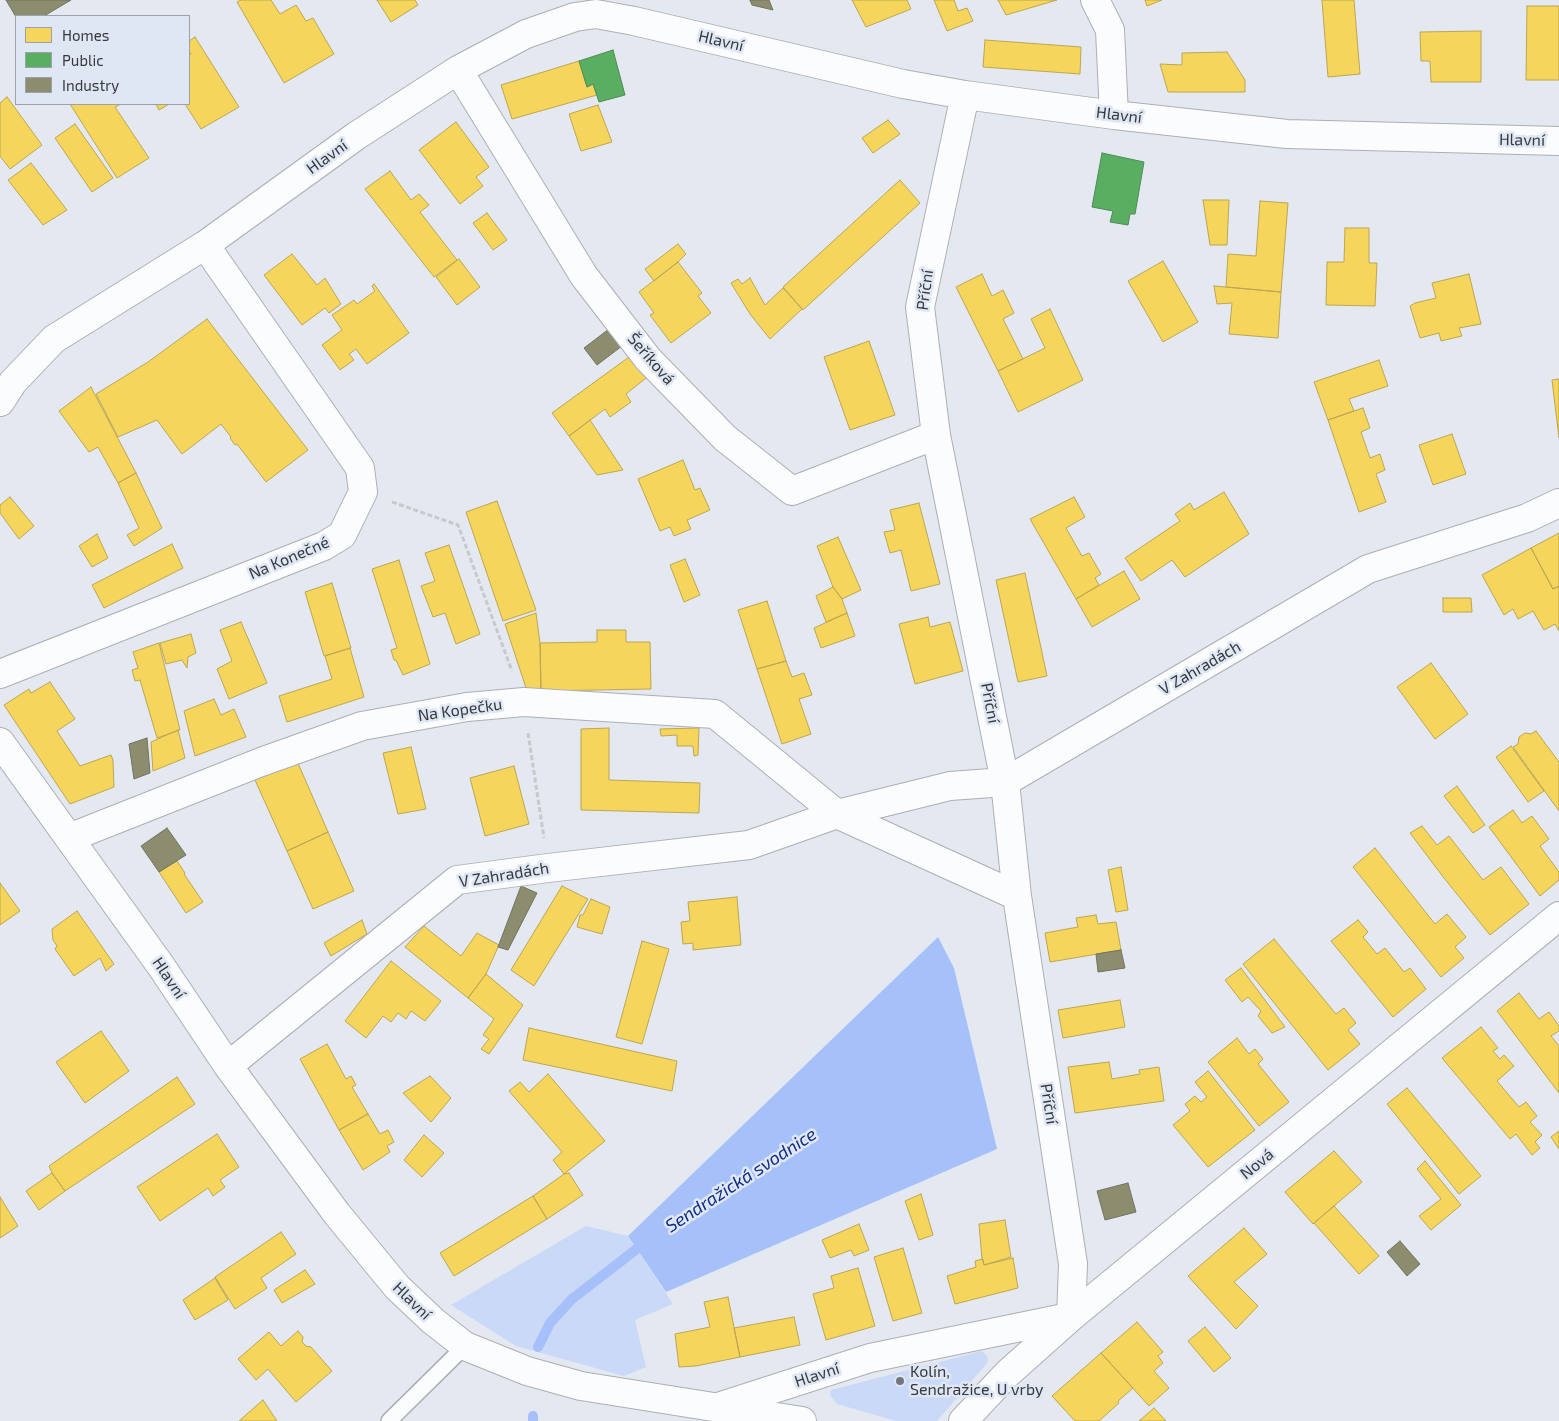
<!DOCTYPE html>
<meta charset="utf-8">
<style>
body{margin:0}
#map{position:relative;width:1559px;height:1421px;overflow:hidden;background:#e4e8f0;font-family:"Exo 2",sans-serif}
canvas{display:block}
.legend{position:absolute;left:15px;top:15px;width:175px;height:90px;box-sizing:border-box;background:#e0e7f4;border:1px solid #9ca1ab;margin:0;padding:6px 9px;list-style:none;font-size:15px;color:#36393e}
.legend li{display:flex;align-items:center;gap:10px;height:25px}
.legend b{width:25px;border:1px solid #9ca1ab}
</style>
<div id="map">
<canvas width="1559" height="1421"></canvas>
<ul class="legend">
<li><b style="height:14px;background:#f6d55c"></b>Homes</li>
<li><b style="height:14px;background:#5aae61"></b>Public</li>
<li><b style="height:14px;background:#8c8c6e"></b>Industry</li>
</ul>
</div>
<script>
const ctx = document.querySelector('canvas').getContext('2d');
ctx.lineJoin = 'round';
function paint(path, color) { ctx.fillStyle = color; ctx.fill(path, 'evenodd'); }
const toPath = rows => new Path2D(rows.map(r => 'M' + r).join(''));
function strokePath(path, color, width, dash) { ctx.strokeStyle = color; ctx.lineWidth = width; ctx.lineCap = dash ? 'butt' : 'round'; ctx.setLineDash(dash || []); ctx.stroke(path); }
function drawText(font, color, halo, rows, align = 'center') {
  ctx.font = font + ' "Exo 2",sans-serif'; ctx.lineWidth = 5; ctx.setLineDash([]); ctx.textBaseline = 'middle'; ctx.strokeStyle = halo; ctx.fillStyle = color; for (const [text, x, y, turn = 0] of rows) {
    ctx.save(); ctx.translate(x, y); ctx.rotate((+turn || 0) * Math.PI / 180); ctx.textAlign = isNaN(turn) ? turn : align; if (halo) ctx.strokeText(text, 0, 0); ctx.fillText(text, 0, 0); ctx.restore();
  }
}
paint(toPath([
 [586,1226,628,1236,673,1304,635,1320,646,1367,624,1376,516,1346,451,1305],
 [982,1351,987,1356,988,1362,937,1421,896,1421,837,1404,830,1395,831,1390]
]), '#cad9f8');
paint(toPath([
 [938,937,954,968,997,1149,666,1292,628,1236]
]), '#a6c1f9');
const homes = toPath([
 [241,0,271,0,280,14,296,5,306,21,313,18,334,54,284,83,237,2,241,0],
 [377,0,415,0,418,5,391,22,377,0],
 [852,0,907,0,911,9,866,27,852,0],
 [934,0,954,0,958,11,967,8,973,21,947,31,934,0],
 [998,0,1057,0,1006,15,998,0],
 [1145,0,1162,0,1147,6,1145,0],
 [1322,0,1354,0,1360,74,1328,77,1322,0],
 [1527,6,1559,6,1559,80,1526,80,1527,6],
 [1481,31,1481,82,1431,82,1430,61,1421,61,1420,32,1481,31],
 [195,37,239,107,201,129,185,104,189,104,189,55,191,54,189,51,189,41,195,37],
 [985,40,1081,47,1080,74,983,67,985,40],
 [1227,52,1245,80,1245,92,1168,92,1160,64,1182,65,1182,53,1227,52],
 [579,61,587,87,593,84,597,95,512,119,501,85,579,61],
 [7,97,42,145,10,169,0,156,0,103,7,97],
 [70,104,121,104,115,107,149,158,117,178,70,104],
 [156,104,169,104,159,110,156,104],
 [598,105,612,142,581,151,569,114,598,105],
 [888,120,900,134,873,153,862,138,888,120],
 [456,122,489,167,476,177,483,186,460,204,419,150,456,122],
 [75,124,113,178,92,192,55,138,75,124],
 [31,163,67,210,43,225,8,180,31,163],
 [390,171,411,200,419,194,429,205,420,212,457,260,434,277,365,189,390,171],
 [900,180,920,203,803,310,783,287,900,180],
 [1203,200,1229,200,1227,245,1210,245,1203,200],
 [1260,201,1288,203,1281,292,1226,287,1228,254,1256,256,1260,201],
 [487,213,507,240,493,250,473,223,487,213],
 [1345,228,1369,228,1369,263,1377,263,1375,306,1326,305,1327,262,1344,262,1345,228],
 [678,244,686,254,678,262,654,281,645,269,678,244],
 [292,254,317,285,325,278,341,304,329,313,325,308,302,325,264,275,292,254],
 [459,259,480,287,457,305,436,277,459,259],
 [1163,261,1198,322,1163,342,1128,281,1163,261],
 [678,262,702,293,698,296,711,313,671,343,650,315,654,313,639,292,678,262],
 [982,274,992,296,1003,290,1014,313,1003,319,1023,359,998,371,956,287,982,274],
 [1469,274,1481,324,1459,328,1462,336,1441,341,1439,333,1420,338,1410,306,1415,303,1436,298,1432,283,1469,274],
 [750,278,765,305,783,288,802,309,770,339,750,314,731,283,738,279,742,284,750,278],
 [374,284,409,333,367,364,356,349,349,354,354,360,340,370,322,345,342,330,332,315,354,300,357,304,375,291,372,286,374,284],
 [1214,286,1281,292,1278,338,1229,334,1232,303,1217,304,1214,286],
 [1050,309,1083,380,1018,412,998,371,1045,348,1031,319,1050,309],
 [207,319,308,450,266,482,237,444,235,445,230,438,231,437,221,424,182,454,157,420,118,437,96,394,148,362,207,319],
 [869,341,895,415,850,430,824,357,869,341],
 [629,357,646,378,626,394,631,402,610,417,605,409,569,436,552,413,629,357],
 [1379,360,1388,386,1349,399,1354,411,1328,420,1314,382,1379,360],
 [1559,379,1559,438,1552,380,1559,379],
 [91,387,136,473,118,483,98,447,89,452,59,411,91,387],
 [1363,408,1370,428,1361,432,1370,458,1380,454,1385,470,1376,474,1386,502,1359,512,1328,420,1363,408],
 [590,420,623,470,597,475,569,436,590,420],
 [1452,434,1466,474,1433,485,1419,445,1452,434],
 [683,460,695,490,700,488,710,510,687,520,691,529,674,536,670,527,660,531,638,479,683,460],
 [136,473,162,528,134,546,127,535,139,528,118,483,136,473],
 [1224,492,1249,534,1185,577,1172,560,1141,581,1125,558,1180,521,1175,514,1190,503,1194,510,1224,492],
 [10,497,34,526,19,539,0,513,0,505,10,497],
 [1074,497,1085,517,1066,528,1082,556,1089,553,1101,574,1095,578,1099,585,1076,599,1030,519,1074,497],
 [497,501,536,610,503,621,466,512,497,501],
 [919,503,940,584,911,591,901,550,890,553,884,532,895,530,890,510,919,503],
 [1559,533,1559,586,1553,589,1531,548,1559,533],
 [97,534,108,558,92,567,79,546,97,534],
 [838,537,861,590,842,599,833,587,817,546,838,537],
 [172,544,183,568,104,608,92,585,172,544],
 [449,545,480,634,456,644,445,613,433,617,421,586,435,581,425,553,449,545],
 [1531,548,1553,589,1559,586,1559,631,1555,624,1544,630,1533,611,1518,619,1513,609,1504,615,1482,575,1531,548],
 [685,559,700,595,684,602,670,565,685,559],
 [399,560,430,664,403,675,396,660,394,660,391,650,397,648,372,569,399,560],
 [1124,571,1140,599,1092,627,1076,599,1124,571],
 [1025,573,1047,676,1018,682,996,580,1025,573],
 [332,583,351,648,324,656,305,592,332,583],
 [833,587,842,599,847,613,826,622,816,596,833,587],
 [1443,598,1471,598,1472,612,1443,612,1443,598],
 [767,601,786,661,757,669,738,610,767,601],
 [536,613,540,643,541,691,527,691,505,624,536,613],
 [847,613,855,636,821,648,814,628,847,613],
 [928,617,930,627,950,622,963,671,915,684,899,624,928,617],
 [241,622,267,683,229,699,217,669,232,661,220,630,241,622],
 [597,630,626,630,626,642,650,642,651,689,541,691,540,643,597,642,597,630],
 [191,634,196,653,188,657,187,668,182,660,166,664,160,643,191,634],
 [159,643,180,730,157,738,140,680,135,681,132,670,138,668,133,652,159,643],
 [350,648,364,697,287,722,279,696,332,679,325,656,350,648],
 [786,661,792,677,804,673,812,695,799,699,811,734,782,744,757,669,786,661],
 [1431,663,1468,714,1435,739,1397,687,1431,663],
 [50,682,75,719,57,731,80,766,111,755,113,760,114,787,70,804,4,705,29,689,31,693,50,682],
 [214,699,221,715,234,709,246,737,195,756,184,711,214,699],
 [609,728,609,780,700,783,699,813,581,810,581,729,609,728],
 [699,728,698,755,694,756,693,746,677,746,677,735,661,736,660,729,699,728],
 [178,730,185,758,153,771,151,742,178,730],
 [1536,731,1559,762,1559,811,1513,747,1518,744,1519,737,1525,733,1531,734,1536,731],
 [1511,746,1544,791,1528,802,1496,757,1511,746],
 [411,747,426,809,398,814,383,753,411,747],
 [297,761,328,832,287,851,255,780,297,761],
 [514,766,529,824,485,836,470,778,514,766],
 [1457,786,1485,825,1473,833,1444,796,1457,786],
 [1513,810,1522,823,1532,816,1549,839,1540,846,1559,872,1559,880,1540,896,1489,827,1513,810],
 [1422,826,1437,845,1449,836,1483,880,1501,867,1529,904,1490,935,1444,878,1410,833,1422,826],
 [328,832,354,891,313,909,287,851,328,832],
 [1375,848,1435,924,1447,914,1466,937,1455,947,1464,958,1441,977,1353,867,1375,848],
 [177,861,185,873,184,874,203,902,186,913,159,872,177,861],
 [1121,867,1128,910,1116,912,1108,870,1121,867],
 [0,883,20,911,0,925,0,883],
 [562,886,588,899,534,986,511,970,562,886],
 [737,897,741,945,693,950,693,943,683,944,681,922,690,921,688,902,737,897],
 [591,899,610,907,602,934,577,927,580,915,583,915,591,899],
 [77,911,114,964,106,971,100,958,74,976,55,949,57,946,53,940,52,929,77,911],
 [1096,915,1098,924,1116,922,1121,950,1050,962,1045,933,1078,927,1076,918,1096,915],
 [362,920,367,934,331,956,324,943,362,920],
 [1358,920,1368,932,1363,937,1377,954,1385,948,1404,972,1410,968,1426,989,1393,1017,1331,941,1358,920],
 [424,926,461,956,477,933,499,945,486,974,468,998,405,947,424,926],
 [1274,939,1336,1014,1344,1008,1356,1023,1348,1030,1360,1044,1328,1070,1243,964,1274,939],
 [642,941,669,949,642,1044,616,1037,642,941],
 [391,961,441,1001,425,1021,411,1011,406,1019,398,1013,391,1022,383,1016,366,1038,345,1021,391,961],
 [1241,968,1285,1027,1272,1033,1258,1016,1261,1011,1248,997,1242,1002,1225,980,1241,968],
 [486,974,523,1005,489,1054,481,1049,489,1039,483,1035,494,1019,468,998,486,974],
 [1519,993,1539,1019,1549,1012,1559,1026,1559,1031,1551,1036,1559,1046,1559,1093,1497,1011,1519,993],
 [1120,1000,1125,1027,1063,1038,1058,1010,1120,1000],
 [1481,1027,1498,1048,1493,1051,1500,1059,1504,1055,1514,1066,1497,1081,1519,1107,1526,1102,1537,1116,1530,1122,1542,1135,1535,1142,1540,1148,1532,1155,1516,1134,1510,1139,1442,1058,1481,1027],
 [529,1028,677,1061,672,1091,523,1060,529,1028],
 [101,1031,129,1071,85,1103,56,1062,101,1031],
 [1237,1038,1249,1054,1255,1049,1263,1059,1258,1064,1289,1102,1259,1126,1208,1062,1237,1038],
 [327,1044,346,1079,351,1076,356,1085,352,1087,368,1114,339,1130,300,1059,327,1044],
 [1109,1062,1112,1079,1140,1074,1139,1070,1159,1067,1164,1101,1075,1113,1068,1067,1109,1062],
 [1208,1071,1255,1130,1208,1167,1173,1125,1190,1111,1185,1104,1195,1096,1201,1102,1207,1097,1195,1082,1208,1071],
 [548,1074,605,1141,564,1174,553,1160,562,1152,509,1091,520,1082,529,1092,548,1074],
 [430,1076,451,1098,431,1122,403,1093,430,1076],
 [177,1077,195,1104,65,1191,52,1173,49,1166,177,1077],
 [1407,1088,1481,1176,1459,1194,1387,1104,1407,1088],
 [368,1114,380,1134,388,1130,394,1142,387,1146,390,1152,363,1170,339,1130,368,1114],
 [1559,1131,1559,1149,1551,1137,1559,1131],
 [217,1134,239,1167,220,1180,225,1187,213,1196,208,1188,160,1221,137,1187,217,1134],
 [424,1135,444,1153,422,1177,404,1160,424,1135],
 [1334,1151,1362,1182,1313,1224,1285,1192,1334,1151],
 [1425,1161,1461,1205,1431,1230,1419,1216,1441,1199,1417,1169,1425,1161],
 [52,1173,65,1191,39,1210,26,1191,52,1173],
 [569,1173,583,1195,547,1219,533,1196,564,1174,569,1173],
 [921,1194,933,1235,919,1240,905,1201,921,1194],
 [533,1196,547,1219,454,1276,440,1253,533,1196],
 [0,1197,18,1226,0,1238,0,1197],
 [1334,1206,1379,1256,1359,1274,1314,1223,1334,1206],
 [1005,1220,1011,1257,984,1265,982,1259,979,1224,1005,1220],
 [859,1224,869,1250,854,1256,851,1250,830,1258,822,1240,859,1224],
 [1244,1228,1267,1254,1234,1282,1258,1306,1236,1329,1188,1276,1244,1228],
 [281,1232,296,1254,261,1278,267,1288,235,1309,215,1277,281,1232],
 [903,1248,922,1313,893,1321,874,1257,903,1248],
 [1013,1258,1018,1288,955,1304,947,1276,976,1267,975,1261,983,1259,984,1265,1013,1258],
 [858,1268,875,1326,826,1340,813,1294,834,1288,831,1276,858,1268],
 [305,1270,315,1284,282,1303,274,1290,305,1270],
 [215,1278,228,1300,195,1320,183,1300,215,1278],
 [728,1297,740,1357,696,1366,679,1367,675,1334,710,1327,704,1302,728,1297],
 [794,1317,800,1345,740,1357,734,1328,794,1317],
 [1137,1322,1163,1352,1158,1356,1163,1363,1154,1371,1169,1388,1149,1406,1101,1353,1137,1322],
 [1205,1327,1231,1358,1214,1372,1188,1341,1205,1327],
 [298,1331,303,1337,302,1342,306,1346,311,1347,332,1371,296,1402,268,1369,256,1380,238,1359,269,1332,281,1346,298,1331],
 [1101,1353,1133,1388,1118,1401,1119,1403,1099,1421,1075,1421,1052,1396,1101,1353],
 [263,1400,277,1421,239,1421,263,1400],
 [1154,1408,1166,1421,1139,1421,1154,1408]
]);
paint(homes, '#f6d55c');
strokePath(homes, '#bca653', 1);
const public = toPath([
 [613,50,625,95,599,102,593,84,587,87,579,61,613,50],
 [1102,153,1144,162,1135,214,1130,214,1128,225,1110,222,1113,211,1092,207,1102,153]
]);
paint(public, '#5aae61');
strokePath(public, '#4f8b56', 1);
const industry = toPath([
 [6,0,71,0,44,16,16,17,6,0],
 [750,0,769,0,773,10,752,5,750,0],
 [609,329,622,346,597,365,584,348,609,329],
 [147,738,150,773,134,779,129,744,147,738],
 [167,828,186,855,159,872,141,846,167,828],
 [521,886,537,893,508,950,498,947,521,886],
 [1121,950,1125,968,1098,972,1096,954,1121,950],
 [1128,1183,1136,1212,1105,1220,1097,1191,1128,1183],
 [1400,1241,1420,1264,1407,1276,1387,1252,1400,1241]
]);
paint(industry, '#8c8c6e');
strokePath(industry, '#727360', 1);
strokePath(toPath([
 [538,1347,550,1323,572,1299,647,1241],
 [533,1421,533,1416]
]), '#a6c1f9', 10);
const lane = toPath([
 [389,1421,465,1346]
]);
const street = toPath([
 [1095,0,1110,30,1114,115],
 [458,70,584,276,648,359,725,438,792,491,936,435],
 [965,95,920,307,936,435,1005,782,1017,896,1073,1264,1071,1317],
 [0,402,13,382,54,339,205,245,356,136,458,70,526,34,575,17,596,14,634,21,903,84,965,95,1114,115,1287,134,1559,141],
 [0,674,324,546,342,535,363,492,360,468,205,245],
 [0,742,161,966,228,1066,337,1214,397,1287,433,1321,465,1346,527,1371,581,1386,802,1421],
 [69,838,261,762,362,726,467,707,524,702,715,714,837,814,1017,896],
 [228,1066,457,880,548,868,749,845,837,814,950,786,1005,782,1368,569,1527,518,1559,503],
 [721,1406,870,1358,1069,1317],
 [963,1421,1007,1374,1071,1317,1559,916]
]);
strokePath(lane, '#acafb5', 18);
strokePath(street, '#acafb5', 30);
strokePath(toPath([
 [392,502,458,525,512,671],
 [528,733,544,838]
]), '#c8c9cc', 3, [5, 2.5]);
strokePath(lane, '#fbfcfd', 15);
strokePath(street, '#fbfcfd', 28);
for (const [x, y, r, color] of [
 [900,1381,5,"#73767c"]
]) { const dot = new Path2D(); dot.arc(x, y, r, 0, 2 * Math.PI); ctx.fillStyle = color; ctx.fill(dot); strokePath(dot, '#e0e7f4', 2); }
drawText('16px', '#36393e', '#e0e7f4', [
 ["Hlavní",721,41,13],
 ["Hlavní",1119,115,7],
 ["Hlavní",1522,140,1],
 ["Hlavní",327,157,-36],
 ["Příční",925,290,-82],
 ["Šeříková",651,359,49],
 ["Na Konečné",289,558,-23],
 ["V Zahradách",1200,668,-30],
 ["Příční",990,703,79],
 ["Na Kopečku",460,710,-8],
 ["V Zahradách",504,875,-9],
 ["Hlavní",169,978,56],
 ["Příční",1049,1104,81],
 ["Nová",1257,1164,-39],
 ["Hlavní",412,1301,44],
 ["Hlavní",817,1375,-18]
]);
drawText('16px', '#36393e', '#e0e7f4', [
 ["Kolín,",910,1372],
 ["Sendražice, U vrby",910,1390]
], 'left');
drawText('italic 18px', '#0e2c82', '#e0e7f4', [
 ["Sendražická svodnice",741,1180,-33]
]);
</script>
